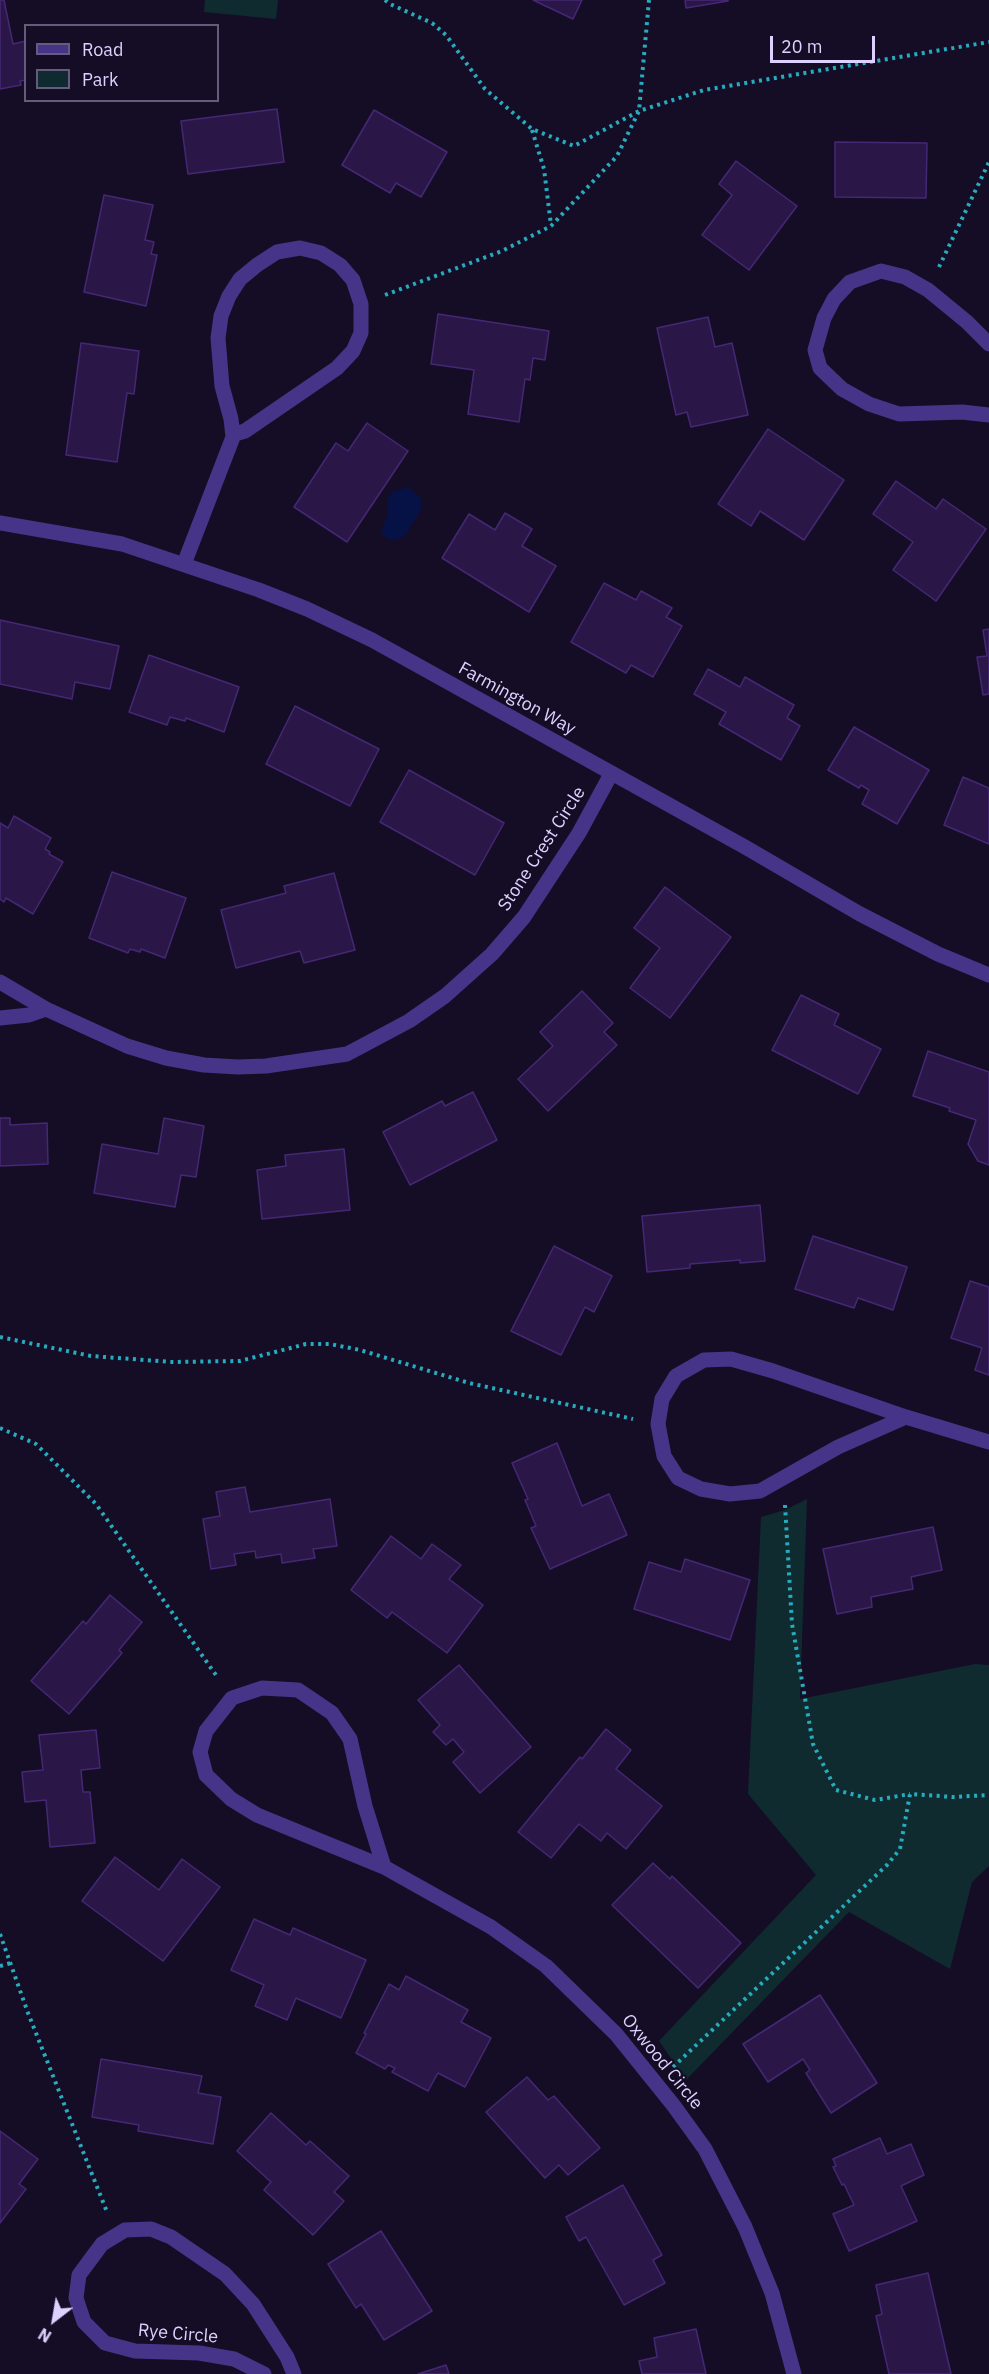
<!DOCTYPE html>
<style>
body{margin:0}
#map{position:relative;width:989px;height:2374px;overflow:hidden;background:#150d25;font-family:"IBM Plex Sans",sans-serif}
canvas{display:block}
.legend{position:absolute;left:24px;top:24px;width:195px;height:78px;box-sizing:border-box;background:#150d25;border:2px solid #655b7c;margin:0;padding:8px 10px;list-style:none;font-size:18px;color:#ded1ff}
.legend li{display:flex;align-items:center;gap:12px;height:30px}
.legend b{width:30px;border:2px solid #655b7c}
.north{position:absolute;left:24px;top:2290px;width:60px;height:60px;-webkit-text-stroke:4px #150d25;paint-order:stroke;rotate:211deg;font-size:16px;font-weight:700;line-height:24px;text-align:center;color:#ded1ff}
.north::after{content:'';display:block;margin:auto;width:21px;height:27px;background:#ded1ff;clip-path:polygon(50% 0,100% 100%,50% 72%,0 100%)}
.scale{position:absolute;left:770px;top:36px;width:105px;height:27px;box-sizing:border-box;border:3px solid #ded1ff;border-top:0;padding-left:8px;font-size:18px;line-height:21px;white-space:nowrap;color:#ded1ff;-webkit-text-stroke:4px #150d25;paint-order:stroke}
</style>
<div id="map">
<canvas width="989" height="2374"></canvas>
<ul class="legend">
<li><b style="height:8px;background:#463488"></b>Road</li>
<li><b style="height:16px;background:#0f2b30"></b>Park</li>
</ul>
<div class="north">N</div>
<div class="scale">20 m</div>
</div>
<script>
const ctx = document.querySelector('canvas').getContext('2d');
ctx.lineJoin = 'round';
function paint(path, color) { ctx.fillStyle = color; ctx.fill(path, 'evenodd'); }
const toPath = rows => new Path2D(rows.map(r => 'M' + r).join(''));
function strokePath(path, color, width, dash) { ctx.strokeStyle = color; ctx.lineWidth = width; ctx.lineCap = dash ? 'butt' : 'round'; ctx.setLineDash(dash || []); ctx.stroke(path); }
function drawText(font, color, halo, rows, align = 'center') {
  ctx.font = font + ' "IBM Plex Sans",sans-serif'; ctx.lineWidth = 4.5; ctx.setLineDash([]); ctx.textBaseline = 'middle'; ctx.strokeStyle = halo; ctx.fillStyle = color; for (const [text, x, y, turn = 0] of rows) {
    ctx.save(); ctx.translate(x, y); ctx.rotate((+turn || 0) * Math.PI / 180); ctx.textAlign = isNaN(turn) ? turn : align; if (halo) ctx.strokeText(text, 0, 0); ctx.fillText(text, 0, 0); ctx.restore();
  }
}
paint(toPath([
 [205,0,278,0,276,19,204,12],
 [807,1499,800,1699,975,1664,989,1665,989,1866,972,1882,950,1969,849,1912,686,2080,659,2041,816,1875,748,1794,761,1517,785,1510]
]), '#0f2b30');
paint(toPath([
 [408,487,420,497,422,508,405,536,396,540,388,539,383,535,382,529,388,513,388,498,392,492]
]), '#061245');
const building = toPath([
 [0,0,4,0,13,44,26,41,26,80,20,81,21,85,0,89,0,0],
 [533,0,582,0,573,19,533,0],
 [685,0,728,0,728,1,686,8,685,0],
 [277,109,284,162,188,174,181,121,277,109],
 [374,110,447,152,421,197,396,183,390,193,342,165,374,110],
 [835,142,927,143,926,198,835,197,835,142],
 [736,161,797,206,749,270,702,235,732,195,719,184,736,161],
 [104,195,153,205,145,240,154,242,151,254,157,255,146,306,84,292,104,195],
 [438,314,549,331,545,360,533,358,530,380,525,379,519,422,468,414,474,370,431,364,438,314],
 [708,317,715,347,732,343,748,415,691,427,687,412,676,415,657,328,708,317],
 [81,343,139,351,134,394,127,393,117,462,66,455,81,343],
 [367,423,408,451,347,542,294,507,336,443,348,451,367,423],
 [768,429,844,480,804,540,760,511,751,526,718,504,768,429],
 [896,481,936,509,943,499,986,529,936,601,893,570,913,542,873,514,896,481],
 [505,513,532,529,522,546,556,566,529,612,442,558,469,514,495,530,505,513],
 [604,583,636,600,641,591,672,608,666,617,682,626,653,677,631,665,626,673,571,642,604,583],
 [0,620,119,646,110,689,75,682,72,699,0,684,0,620],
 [989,629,989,694,983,695,977,657,987,656,983,630,989,629],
 [149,655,239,687,224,732,186,718,185,721,170,717,167,725,129,712,149,655],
 [708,669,740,687,745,677,794,705,787,718,800,726,781,760,719,724,726,712,694,694,708,669],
 [295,706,379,749,350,806,266,764,295,706],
 [854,727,929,770,897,824,862,804,869,790,861,785,859,788,828,770,854,727],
 [409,770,504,823,475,875,380,822,409,770],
 [963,777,989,788,989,844,944,825,963,777],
 [14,816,51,838,45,849,50,852,49,854,63,862,33,914,6,898,4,902,0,899,0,823,8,828,14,816],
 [112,872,186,898,165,958,141,949,140,952,130,949,128,953,89,938,112,872],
 [334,873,355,950,304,963,300,951,236,968,221,910,286,893,284,886,334,873],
 [665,887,731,937,670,1018,630,988,660,948,634,928,665,887],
 [582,991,613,1023,604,1032,617,1045,548,1111,518,1079,553,1046,540,1032,582,991],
 [801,995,839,1014,834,1025,881,1049,858,1094,772,1050,801,995],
 [928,1051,989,1072,989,1165,978,1161,968,1144,976,1120,949,1111,950,1108,913,1096,928,1051],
 [473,1092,497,1140,410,1185,383,1132,442,1101,445,1106,473,1092],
 [0,1118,10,1118,10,1125,47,1123,48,1164,0,1166,0,1118],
 [164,1118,204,1126,196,1177,181,1175,175,1207,94,1193,102,1144,158,1154,164,1118],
 [344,1149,350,1210,262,1219,257,1170,286,1166,285,1155,344,1149],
 [760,1205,765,1261,740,1263,740,1260,690,1264,690,1268,647,1272,642,1216,760,1205],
 [813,1236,907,1267,893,1310,858,1298,854,1308,795,1289,813,1236],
 [554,1246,612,1276,594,1312,585,1307,561,1355,511,1331,554,1246],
 [970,1281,989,1287,989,1375,975,1370,982,1348,951,1338,970,1281],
 [557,1443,582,1506,609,1494,627,1535,550,1569,531,1528,536,1526,525,1500,528,1499,512,1463,557,1443],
 [245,1487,250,1512,330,1499,337,1546,313,1549,315,1558,282,1563,281,1554,256,1558,255,1551,234,1554,236,1565,211,1569,203,1519,220,1516,216,1492,245,1487],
 [933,1527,942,1570,911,1577,913,1589,871,1597,872,1607,837,1614,823,1549,933,1527],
 [391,1536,421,1559,432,1544,461,1565,449,1579,483,1605,447,1653,392,1612,387,1618,351,1590,391,1536],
 [685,1559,750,1580,730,1640,634,1609,649,1562,681,1572,685,1559],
 [110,1595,142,1622,119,1650,122,1653,69,1714,31,1681,83,1621,86,1624,110,1595],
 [459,1665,531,1747,480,1793,453,1762,464,1752,453,1739,446,1745,433,1732,440,1725,418,1700,459,1665],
 [606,1729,631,1750,616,1769,662,1806,626,1849,607,1833,601,1841,579,1824,551,1858,518,1832,580,1757,582,1759,606,1729],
 [96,1730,100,1768,81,1770,83,1792,90,1792,95,1843,50,1847,46,1800,25,1802,22,1772,43,1770,39,1735,96,1730],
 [115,1857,159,1890,182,1859,220,1887,163,1961,82,1901,115,1857],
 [653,1863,670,1879,672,1876,741,1943,698,1988,612,1905,653,1863],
 [254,1919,290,1935,293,1928,366,1960,341,2018,296,1998,287,2020,255,2006,264,1985,231,1970,254,1919],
 [406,1976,468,2010,461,2022,491,2038,465,2087,438,2073,428,2091,392,2072,395,2068,388,2065,385,2069,356,2053,366,2034,364,2033,389,1984,399,1990,406,1976],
 [820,1995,877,2083,831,2113,806,2073,810,2070,803,2059,768,2082,743,2044,820,1995],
 [101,2059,202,2076,198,2093,221,2097,213,2144,138,2131,139,2125,92,2117,101,2059],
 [527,2077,548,2100,554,2096,600,2148,568,2175,559,2165,545,2178,486,2112,527,2077],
 [271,2113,306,2145,310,2141,349,2176,334,2192,344,2201,313,2235,264,2190,271,2182,237,2151,271,2113],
 [0,2131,38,2159,19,2184,26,2189,0,2223,0,2131],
 [880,2138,887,2154,911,2144,924,2175,901,2186,917,2221,849,2251,833,2214,854,2205,844,2184,842,2185,833,2167,836,2166,833,2159,880,2138],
 [623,2185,662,2255,653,2260,665,2283,624,2305,586,2237,579,2241,566,2217,623,2185],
 [381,2231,432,2311,384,2340,361,2304,356,2308,328,2264,381,2231],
 [928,2273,951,2374,889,2374,876,2316,882,2314,876,2285,928,2273],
 [696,2329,706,2374,642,2374,639,2361,657,2357,654,2338,696,2329],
 [446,2365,449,2374,418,2374,446,2365]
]);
paint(building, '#2a1747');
strokePath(building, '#452875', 1.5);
strokePath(toPath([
 [385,0,390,4,432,23,446,35,485,89,532,129,574,146,639,111,704,90,989,42],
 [532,130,544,169,551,225],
 [939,267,989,162],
 [385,295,502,251,551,226,617,156,639,111,649,0],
 [0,1337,91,1356,172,1362,240,1361,306,1344,330,1344,360,1350,469,1383,633,1419],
 [0,1428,36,1444,96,1504,218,1678],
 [785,1505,792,1624,813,1744,836,1790,875,1800,910,1794],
 [0,1934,28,2013,107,2212],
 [0,1966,11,1963],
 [673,2067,887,1865,900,1849,910,1794,953,1797,989,1795]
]), '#26acbe', 4, [3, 4.5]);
strokePath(toPath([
 [300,248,321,253,340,265,353,280,361,304,361,333,353,351,337,368,245,431,235,434,233,437,231,419,222,386,218,338,221,316,229,296,240,279,257,265,277,252,300,248],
 [989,344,967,322,928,290,905,277,881,271,850,282,834,299,824,318,815,350,820,368,842,389,869,404,899,414,962,412,989,415],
 [0,523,122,544,259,590,307,609,372,640,745,847,860,914,938,954,989,975],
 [184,564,233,437],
 [0,982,46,1009,29,1015,0,1018],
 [46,1009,127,1046,166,1058,204,1065,238,1067,266,1066,347,1054,409,1021,445,996,492,954,524,917,579,833,611,774],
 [731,1359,773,1371,906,1417,838,1447,760,1491,730,1494,701,1489,678,1478,664,1456,658,1424,662,1399,676,1376,704,1360,731,1359],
 [906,1417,989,1442],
 [262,1688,298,1690,332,1713,350,1739,365,1806,384,1867,257,1815,231,1799,206,1775,200,1752,206,1731,232,1698,262,1688],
 [384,1867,491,1927,546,1966,616,2034,674,2106,705,2149,745,2227,772,2293,794,2374],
 [264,2374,234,2359,199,2353,135,2351,105,2343,84,2322,76,2298,79,2275,102,2244,125,2230,151,2229,171,2237,225,2274,253,2304,287,2357,294,2374]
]), '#463488', 15);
drawText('18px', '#ded1ff', '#150d25', [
 ["Farmington Way",517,699,29],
 ["Stone Crest Circle",542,849,-57],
 ["Oxwood Circle",662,2062,51],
 ["Rye Circle",178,2334,5]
]);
</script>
